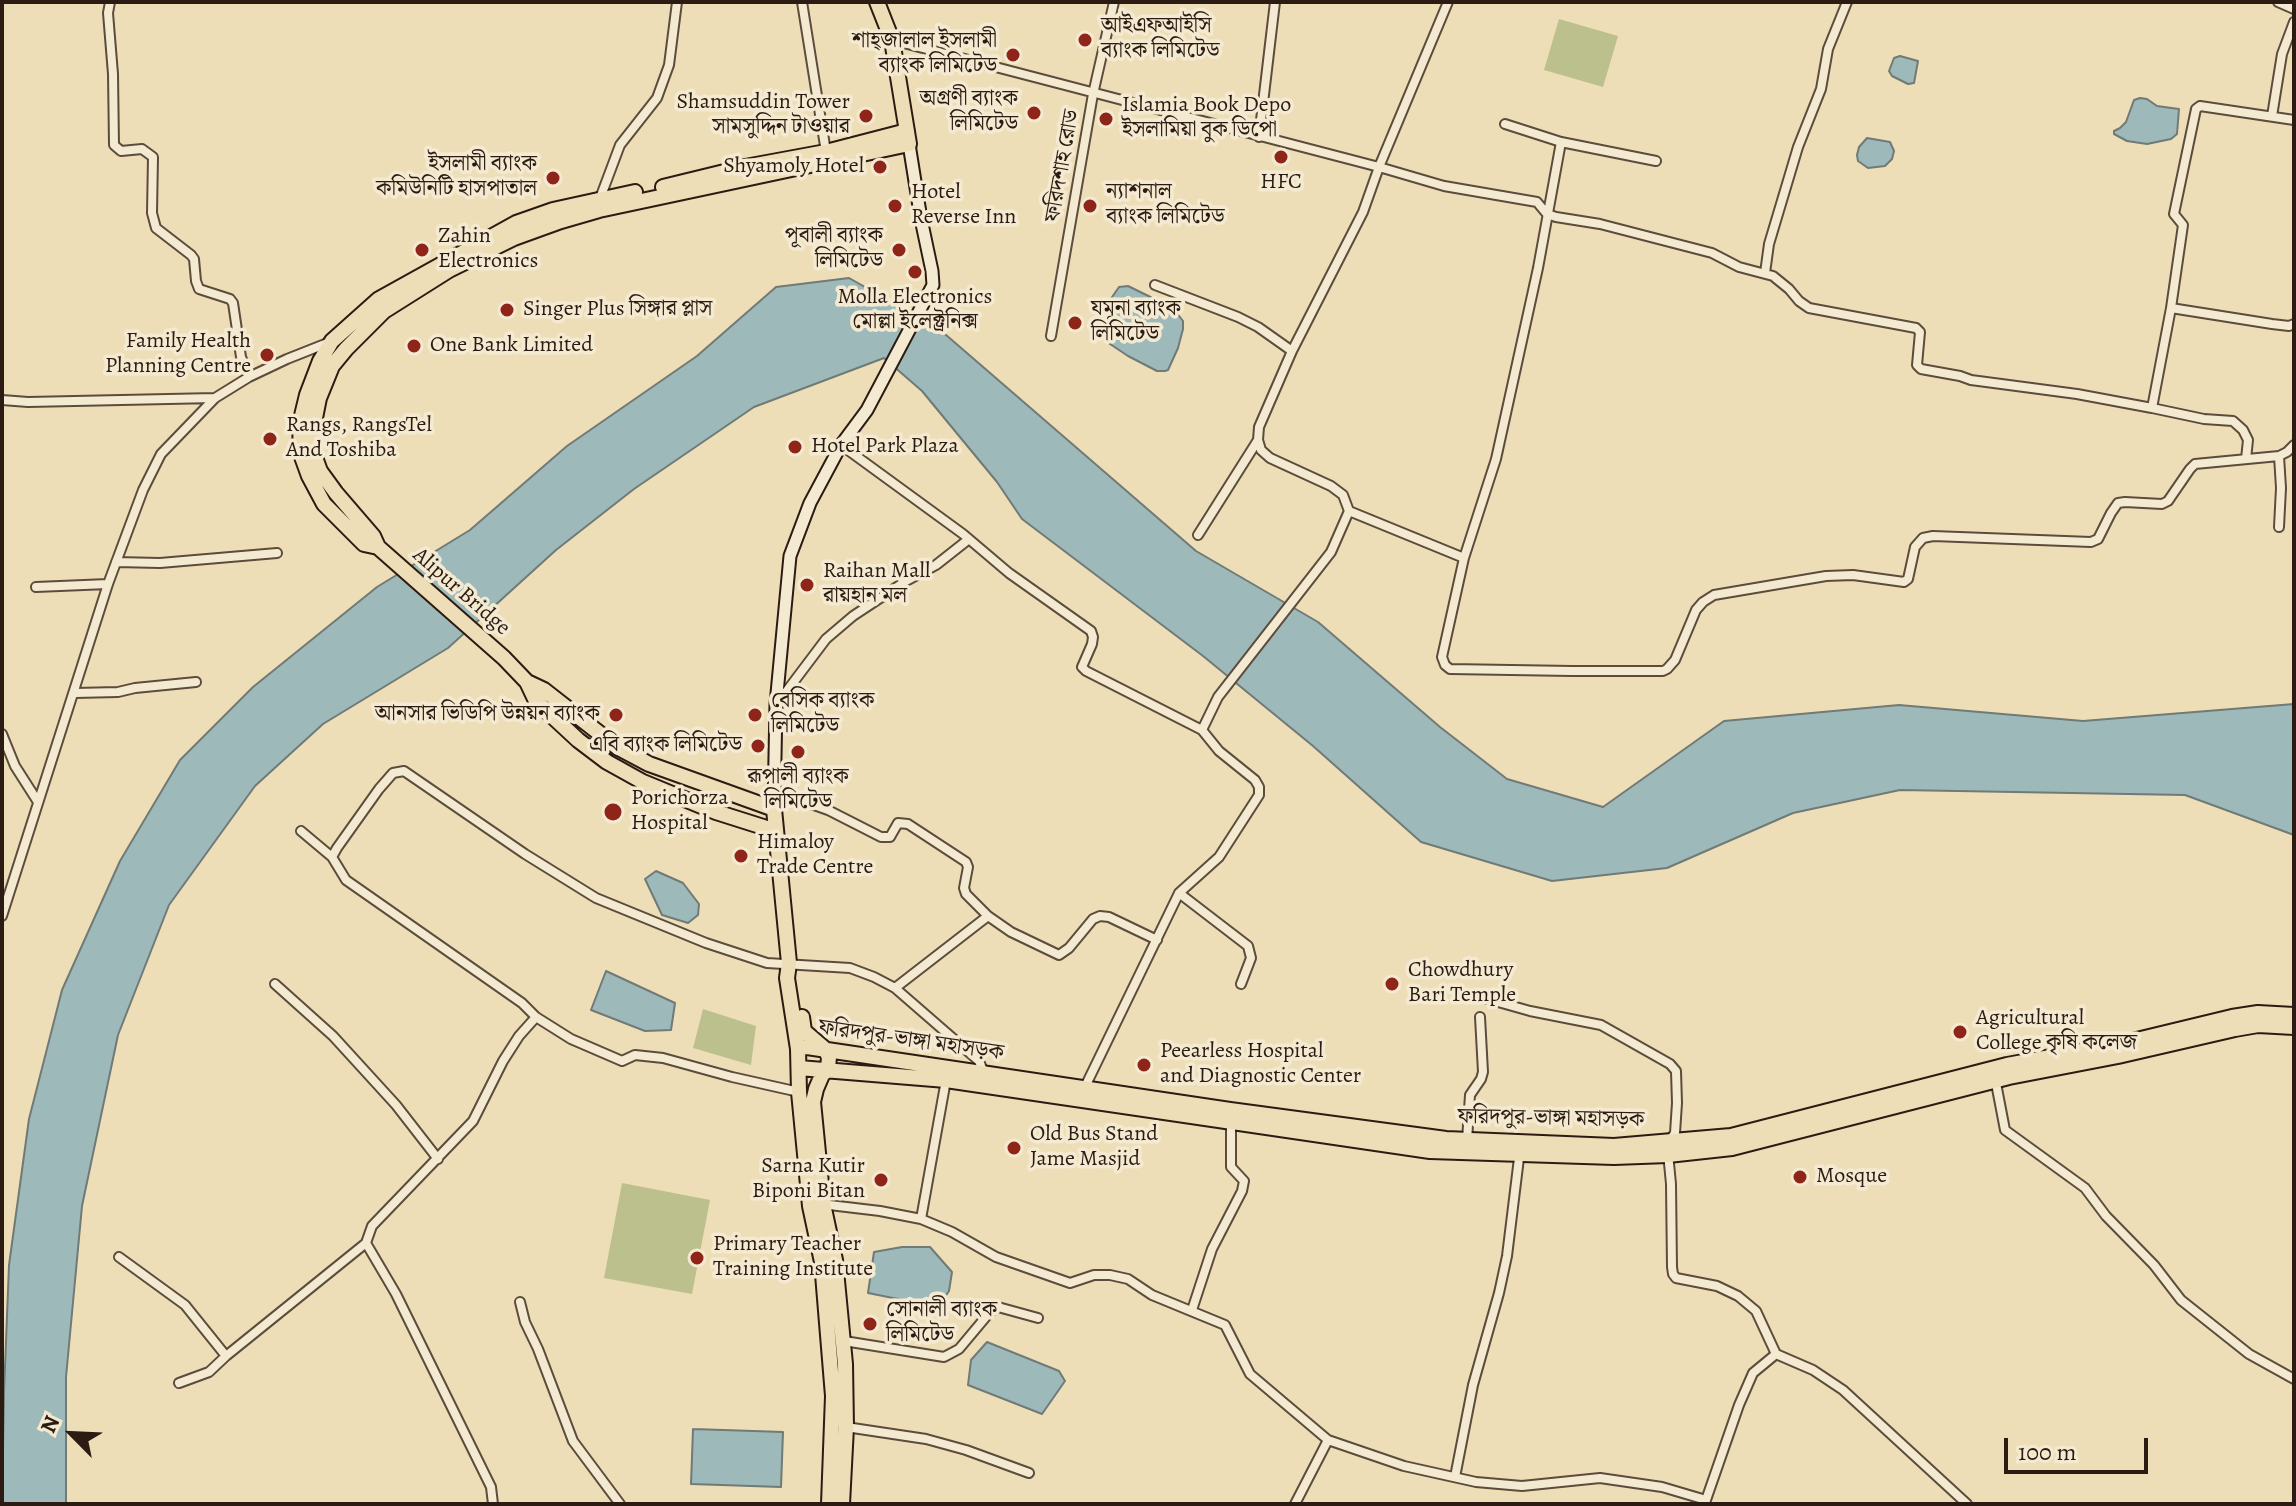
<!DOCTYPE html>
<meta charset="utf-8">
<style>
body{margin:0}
#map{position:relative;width:2296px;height:1506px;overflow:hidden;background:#eedeb8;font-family:Alegreya,serif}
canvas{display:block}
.frame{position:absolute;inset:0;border:4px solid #2c1b12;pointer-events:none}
.north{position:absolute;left:32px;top:1394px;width:80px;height:80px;-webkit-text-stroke:6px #f4ead1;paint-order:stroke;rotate:294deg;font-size:22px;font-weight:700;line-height:32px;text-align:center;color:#2c1b12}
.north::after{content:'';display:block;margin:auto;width:28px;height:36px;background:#2c1b12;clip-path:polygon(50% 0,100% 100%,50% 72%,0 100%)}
.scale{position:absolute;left:2004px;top:1438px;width:144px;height:36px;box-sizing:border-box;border:4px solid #2c1b12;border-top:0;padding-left:10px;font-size:24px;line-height:28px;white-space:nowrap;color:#2c1b12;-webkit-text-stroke:6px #f4ead1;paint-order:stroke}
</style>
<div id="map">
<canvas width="2296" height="1506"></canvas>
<div class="frame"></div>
<div class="north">N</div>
<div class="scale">100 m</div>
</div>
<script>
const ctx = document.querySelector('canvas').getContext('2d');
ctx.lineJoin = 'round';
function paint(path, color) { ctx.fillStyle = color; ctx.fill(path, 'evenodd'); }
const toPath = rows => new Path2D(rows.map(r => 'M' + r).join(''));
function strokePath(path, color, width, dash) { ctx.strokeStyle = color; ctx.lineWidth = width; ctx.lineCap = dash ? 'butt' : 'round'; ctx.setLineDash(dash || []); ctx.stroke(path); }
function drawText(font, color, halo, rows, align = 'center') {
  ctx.font = font + ' Alegreya,"Noto Serif Bengali",serif'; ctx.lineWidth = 7; ctx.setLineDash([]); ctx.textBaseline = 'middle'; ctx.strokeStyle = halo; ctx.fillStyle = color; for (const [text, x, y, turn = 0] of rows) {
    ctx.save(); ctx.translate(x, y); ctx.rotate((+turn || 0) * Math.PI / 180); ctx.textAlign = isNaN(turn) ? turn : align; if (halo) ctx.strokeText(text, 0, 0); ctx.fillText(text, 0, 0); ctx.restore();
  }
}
paint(toPath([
 [1559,19,1618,36,1603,87,1544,70],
 [703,1009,756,1026,751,1065,693,1048],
 [622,1183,710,1200,692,1294,604,1278]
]), '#bcc08d');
const water = toPath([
 [1900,56,1918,61,1914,83,1908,84,1892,76,1889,71,1894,58,1900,56],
 [2140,98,2147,99,2157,106,2179,109,2177,134,2171,139,2147,144,2127,141,2114,134,2114,131,2120,128,2126,122,2134,100,2140,98],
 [1867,138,1890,142,1894,151,1892,159,1885,166,1868,168,1858,161,1857,155,1859,147,1867,138],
 [849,278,938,328,1196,551,1318,622,1440,727,1507,779,1603,807,1724,721,1899,705,2083,721,2294,704,2294,835,2185,795,1900,790,1793,813,1667,868,1552,881,1421,842,1313,746,1203,656,1022,519,997,482,922,391,884,358,754,407,634,489,556,550,448,648,323,724,255,786,169,905,118,1035,82,1206,66,1377,66,1504,2,1504,4,1392,9,1265,29,1119,62,990,120,861,180,760,253,687,377,587,470,530,567,446,697,356,776,287,849,278],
 [1128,286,1173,308,1183,321,1183,329,1178,348,1168,370,1165,371,1157,371,1128,356,1098,336,1107,318,1110,317,1110,300,1119,287,1128,286],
 [656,871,683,883,699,904,698,915,688,923,662,915,645,879,656,871],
 [606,971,675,1003,671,1030,645,1031,591,1010,606,971],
 [902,1247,930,1247,952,1272,949,1291,938,1307,868,1293,874,1252,902,1247],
 [987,1342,1059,1371,1065,1381,1042,1414,968,1385,971,1360,987,1342],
 [693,1429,783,1432,781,1487,691,1484,693,1429]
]);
paint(water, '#9eb9b9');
strokePath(water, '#707a76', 2);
const minor = toPath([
 [110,2,108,13,113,74,114,145,121,151,142,149,153,157,152,213,156,228,191,255,194,259,196,281,199,289,230,299,233,303,241,357,249,377],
 [802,2,826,152],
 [2278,2,2294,9],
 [892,40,1379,167,1448,2],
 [2272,116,2282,54,2294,22],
 [1505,124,1561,142,1656,161],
 [1259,137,1275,2],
 [1561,142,1538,268,1496,459,1464,558,1442,657,1445,665,1450,669,1572,671,1663,671,1667,669,1675,660,1696,610,1703,602,1714,595,1826,576,1853,575,1904,582,1908,579,1915,547,1923,538,1933,536,2091,542,2098,539,2111,513,2118,503,2125,502,2162,504,2168,501,2190,469,2195,464,2279,456,2287,452,2294,445],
 [599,201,620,145,657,98,669,65,677,2],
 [1765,273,1769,244,1798,147,1821,89,1828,49,1847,2],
 [1155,285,1238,317,1258,327,1292,351],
 [2171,308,2183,225,2174,214,2196,109,2200,106,2294,120],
 [1051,336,1093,94,1114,2],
 [2,400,28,402,215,398],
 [2152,408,2204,419,2233,421,2243,430,2248,440,2246,459],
 [841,445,963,534,1009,573,1091,631,1093,637,1092,644,1082,667,1086,671,1202,730],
 [2279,527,2281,488,2279,456],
 [1198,535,1258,440],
 [1464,558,1349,511,1343,495,1331,486,1270,458,1261,450,1258,440,1259,427,1292,351,1363,212,1379,167,1444,186,1537,202,1547,214,1556,217,1600,224,1712,253,1739,267,1773,276,1789,289,1799,301,1809,308,1916,328,1920,332,1917,365,1921,369,1960,376,1971,380,2077,394,2152,408,2171,308,2272,324,2289,326,2294,324],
 [116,562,160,563,277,553],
 [36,587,108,584],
 [75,693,118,692,135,688,196,682],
 [777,704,826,639,853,616,906,581,936,565,969,539],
 [2,734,15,766,38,802],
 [775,791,828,810,881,837,890,837,898,823,908,824,966,862,968,867,964,888,966,894,988,916],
 [301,831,332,857],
 [1179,893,1248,946,1251,958,1241,984],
 [2,916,108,584,143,490,161,454,215,398,249,377,287,359,330,342],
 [275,984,333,1036,396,1105,438,1159],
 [895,988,979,1061,984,1073],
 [1484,998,1530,1011,1601,1025,1670,1064,1676,1071,1677,1103,1675,1133,1670,1140],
 [1995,1078,2005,1130,2085,1188,2106,1216,2154,1265,2181,1300,2249,1354,2294,1379],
 [1083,1091,1179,893,1219,857,1259,795,1259,787,1255,780,1219,751,1202,730,1218,697,1331,552,1349,511],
 [799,1092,732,1077,663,1058,635,1055,622,1061,571,1039,536,1017,522,1003,346,880,332,857,337,848,379,789,393,773,404,771,525,854,596,898,706,943,767,963,850,968,874,977,895,988,988,916,1011,932,1059,955,1069,948,1093,919,1100,916,1109,917,1157,940],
 [1467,1140,1470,1095,1481,1079,1483,1072,1480,1017],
 [1668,1153,1671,1184,1672,1267,1673,1274,1676,1278,1717,1286,1738,1296,1756,1311,1776,1354,1813,1370,1843,1390,1967,1504],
 [821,1204,880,1211,921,1219,952,1232,996,1257,1070,1283,1094,1275,1110,1275,1128,1279,1152,1295,1225,1325,1250,1374,1328,1440,1404,1466,1476,1482,1522,1486,1600,1478,1662,1487,1706,1500,1705,1504],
 [921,1219,946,1080],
 [119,1257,185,1305,226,1356],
 [520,1302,525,1322,538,1349,573,1441,620,1504],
 [1192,1310,1212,1249,1242,1191,1244,1181,1231,1167,1231,1119],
 [844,1341,944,1357,959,1349,990,1312,998,1307,1038,1318],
 [179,1383,209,1372,226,1356,366,1243],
 [846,1427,926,1439,966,1450,1029,1473],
 [1455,1477,1473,1385,1499,1293,1507,1256,1520,1150],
 [1706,1500,1739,1405,1753,1373,1776,1354],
 [493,1504,491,1487,396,1294,366,1243,372,1226,473,1121,503,1061,519,1036,536,1017],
 [1295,1504,1328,1440]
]);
const secondary = toPath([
 [774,809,776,704,790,556,810,503,841,445,867,410,933,285,932,271,921,219,909,144]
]);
const trunk = toPath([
 [663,187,745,167,826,152,907,131],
 [378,547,364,544,324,504,309,476,301,454,300,424,307,395,320,361,332,341,379,299,516,223,553,210,635,192],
 [527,682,544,690,617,747,649,764,774,809,789,963,787,978,798,1049,799,1092,810,1206,822,1262,833,1396,829,1504],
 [776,831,716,812,643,782,607,762,578,740,536,701,527,682,504,658,378,547,373,536,336,493,320,471,313,452,313,428,319,398,332,366,346,349,384,311,449,270,514,238,561,221,599,210,909,144,892,40,877,2],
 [802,1017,804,1031,825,1049,829,1057,828,1069,822,1075,816,1089,813,1102,823,1204,835,1260,845,1364,846,1427,842,1504],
 [798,1049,807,1047,1230,1110,1446,1139,1614,1146,1731,1136,2007,1065,2116,1045,2232,1017,2258,1013,2294,1015],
 [799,1068,946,1080,1430,1151,1614,1157,1668,1155,1732,1148,2009,1077,2118,1056,2235,1029,2258,1025,2294,1027]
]);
strokePath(minor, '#5c4c3c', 12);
strokePath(secondary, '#2c1b12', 15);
strokePath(trunk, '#2c1b12', 18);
strokePath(minor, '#f4ead1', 8);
strokePath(secondary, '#f4ead1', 11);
strokePath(trunk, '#eedeb8', 14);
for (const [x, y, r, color] of [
 [1085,40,8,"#8f2418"],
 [1013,55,8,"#8f2418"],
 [1034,113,8,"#8f2418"],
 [866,116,8,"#8f2418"],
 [1106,119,8,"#8f2418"],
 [1281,157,8,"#8f2418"],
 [880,167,8,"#8f2418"],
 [553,178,8,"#8f2418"],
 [895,206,8,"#8f2418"],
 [1090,206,8,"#8f2418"],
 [422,250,8,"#8f2418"],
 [899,250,8,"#8f2418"],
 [915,272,8,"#8f2418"],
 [507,310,8,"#8f2418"],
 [1075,323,8,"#8f2418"],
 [414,346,8,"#8f2418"],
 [267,355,8,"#8f2418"],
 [270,439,8,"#8f2418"],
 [795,447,8,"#8f2418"],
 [807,585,8,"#8f2418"],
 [616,715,8,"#8f2418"],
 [755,715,8,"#8f2418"],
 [758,746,8,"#8f2418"],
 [798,752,8,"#8f2418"],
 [613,812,10,"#8f2418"],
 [741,856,8,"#8f2418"],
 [1392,984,8,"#8f2418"],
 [1960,1032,8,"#8f2418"],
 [1144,1065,8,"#8f2418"],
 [1014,1148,8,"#8f2418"],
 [1800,1177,8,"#8f2418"],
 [881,1180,8,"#8f2418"],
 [697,1258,8,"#8f2418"],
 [870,1324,8,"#8f2418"]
]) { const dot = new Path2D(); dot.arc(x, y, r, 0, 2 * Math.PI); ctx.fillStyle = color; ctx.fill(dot); strokePath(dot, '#f4ead1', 3); }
drawText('22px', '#2c1b12', '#f4ead1', [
 ["আইএফআইসি",1101,27],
 ["ব্যাংক লিমিটেড",1101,52],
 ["শাহ্জালাল ইসলামী",997,42,"right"],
 ["ব্যাংক লিমিটেড",997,67,"right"],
 ["অগ্রণী ব্যাংক",1018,100,"right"],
 ["লিমিটেড",1018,125,"right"],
 ["Shamsuddin Tower",850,103,"right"],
 ["সামসুদ্দিন টাওয়ার",850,128,"right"],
 ["Islamia Book Depo",1122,106],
 ["ইসলামিয়া বুক ডিপো",1122,131],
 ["ইসলামী ব্যাংক",537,165,"right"],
 ["কমিউনিটি হাসপাতাল",537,190,"right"],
 ["Shyamoly Hotel",864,167,"right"],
 ["HFC",1281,183,"center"],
 ["Hotel",911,193],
 ["Reverse Inn",911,218],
 ["ন্যাশনাল",1106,193],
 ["ব্যাংক লিমিটেড",1106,218],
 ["Zahin",438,237],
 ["Electronics",438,262],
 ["পূবালী ব্যাংক",883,237,"right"],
 ["লিমিটেড",883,262,"right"],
 ["Molla Electronics",915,298,"center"],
 ["মোল্লা ইলেক্ট্রনিক্স",915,323,"center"],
 ["Singer Plus সিঙ্গার প্লাস",523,310],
 ["যমুনা ব্যাংক",1091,310],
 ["লিমিটেড",1091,335],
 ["Family Health",251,342,"right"],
 ["Planning Centre",251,367,"right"],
 ["One Bank Limited",430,346],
 ["Rangs, RangsTel",286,426],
 ["And Toshiba",286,451],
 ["Hotel Park Plaza",811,447],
 ["Raihan Mall",823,572],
 ["রায়হান মল",823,597],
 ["বেসিক ব্যাংক",771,702],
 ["লিমিটেড",771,727],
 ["আনসার ভিডিপি উন্নয়ন ব্যাংক",600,715,"right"],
 ["এবি ব্যাংক লিমিটেড",742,746,"right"],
 ["রূপালী ব্যাংক",798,778,"center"],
 ["লিমিটেড",798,803,"center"],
 ["Porichorza",631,799],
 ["Hospital",631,824],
 ["Himaloy",757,843],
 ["Trade Centre",757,868],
 ["Chowdhury",1408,971],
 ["Bari Temple",1408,996],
 ["Agricultural",1976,1019],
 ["College কৃষি কলেজ",1976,1044],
 ["Peearless Hospital",1160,1052],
 ["and Diagnostic Center",1160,1077],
 ["Old Bus Stand",1030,1135],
 ["Jame Masjid",1030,1160],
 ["Sarna Kutir",865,1167,"right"],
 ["Biponi Bitan",865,1192,"right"],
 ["Mosque",1816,1177],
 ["Primary Teacher",713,1245],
 ["Training Institute",713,1270],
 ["সোনালী ব্যাংক",886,1311],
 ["লিমিটেড",886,1336]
], 'left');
drawText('22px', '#2c1b12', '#f4ead1', [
 ["ফরিদশাহ রোড",1063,166,-80],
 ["Alipur Bridge",461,592,41],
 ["ফরিদপুর-ভাঙ্গা মহাসড়ক",911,1041,8],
 ["ফরিদপুর-ভাঙ্গা মহাসড়ক",1551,1119,1]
]);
</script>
